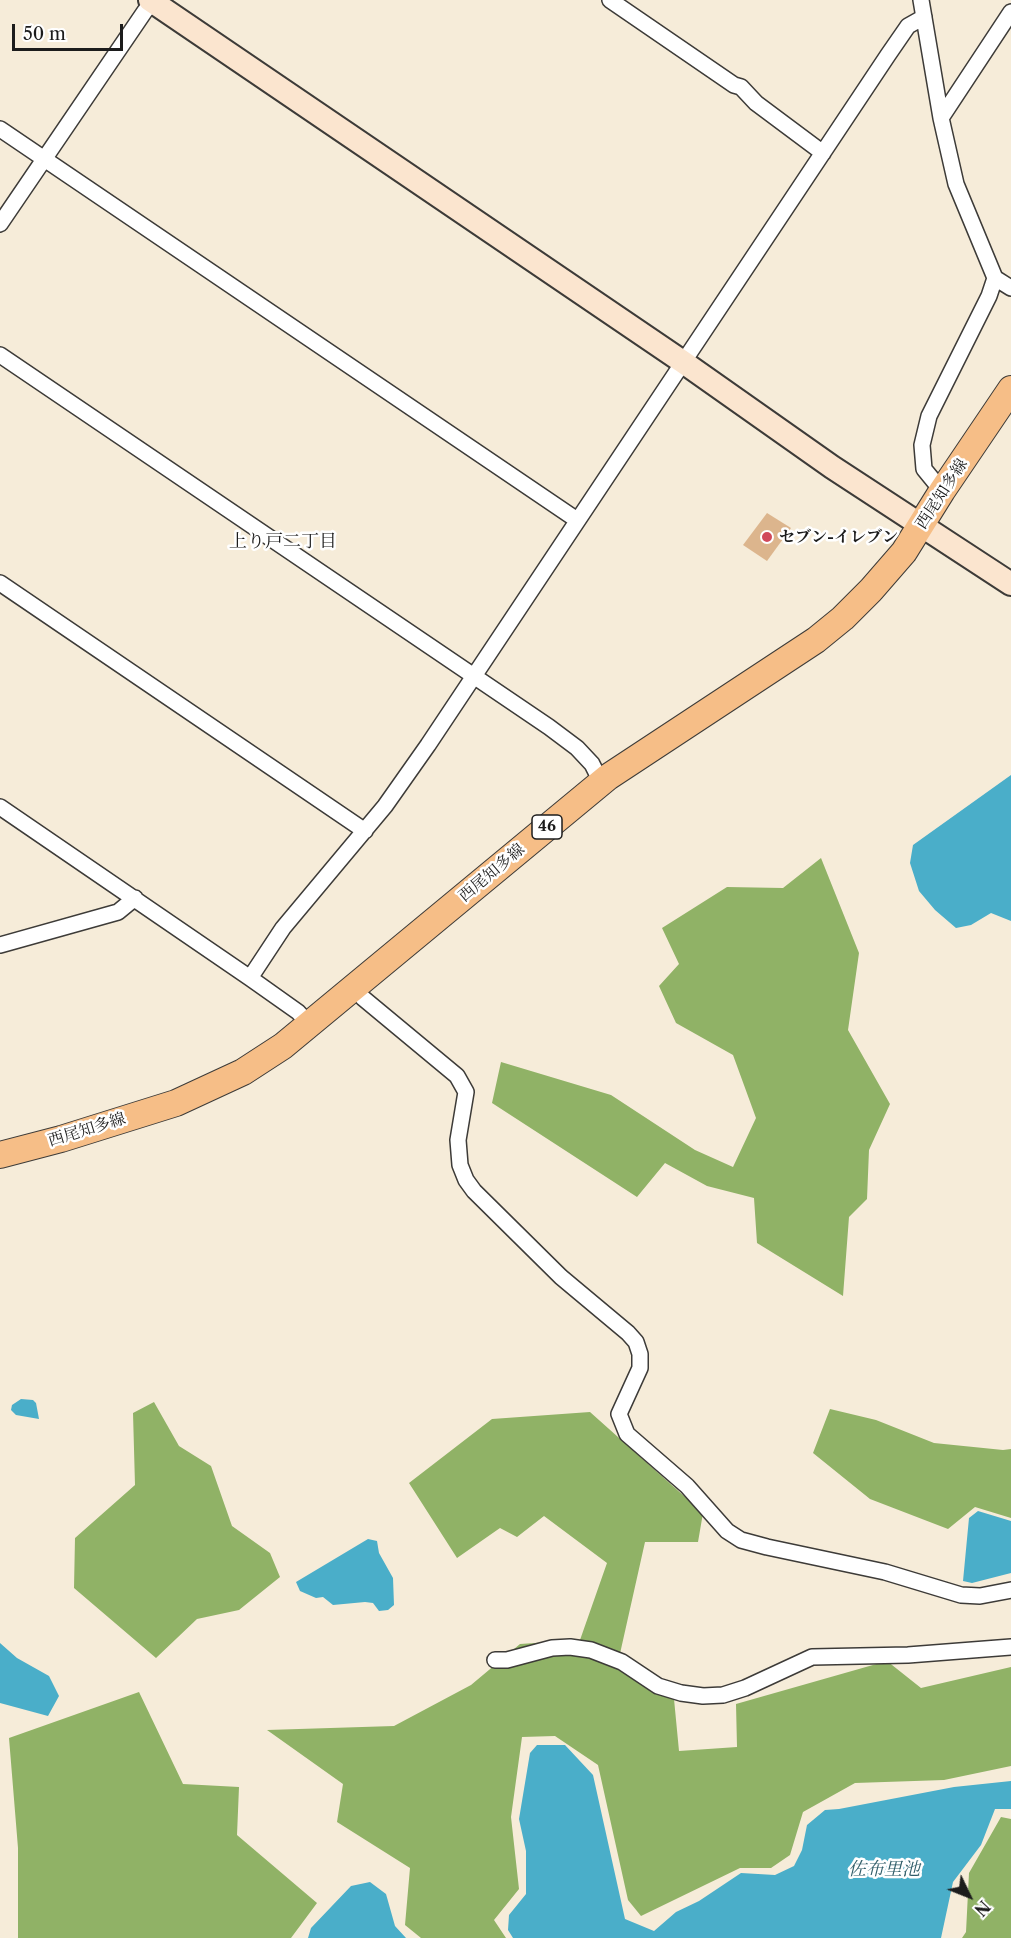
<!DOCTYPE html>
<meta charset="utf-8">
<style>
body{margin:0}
#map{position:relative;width:1011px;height:1938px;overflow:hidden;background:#f6ecd9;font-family:"Libre Caslon Text",serif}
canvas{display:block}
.north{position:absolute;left:939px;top:1866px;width:60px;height:60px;-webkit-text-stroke:4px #fff;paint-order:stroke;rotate:133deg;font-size:16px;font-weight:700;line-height:24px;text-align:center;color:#1c1c1c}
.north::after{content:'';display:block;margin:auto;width:21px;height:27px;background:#1c1c1c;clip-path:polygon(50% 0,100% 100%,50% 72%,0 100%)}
.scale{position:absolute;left:12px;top:24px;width:111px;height:27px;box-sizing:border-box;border:3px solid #1c1c1c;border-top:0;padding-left:8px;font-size:18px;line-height:21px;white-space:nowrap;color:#1c1c1c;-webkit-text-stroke:4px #fff;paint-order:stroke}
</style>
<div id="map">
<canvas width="1011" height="1938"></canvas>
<div class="north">N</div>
<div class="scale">50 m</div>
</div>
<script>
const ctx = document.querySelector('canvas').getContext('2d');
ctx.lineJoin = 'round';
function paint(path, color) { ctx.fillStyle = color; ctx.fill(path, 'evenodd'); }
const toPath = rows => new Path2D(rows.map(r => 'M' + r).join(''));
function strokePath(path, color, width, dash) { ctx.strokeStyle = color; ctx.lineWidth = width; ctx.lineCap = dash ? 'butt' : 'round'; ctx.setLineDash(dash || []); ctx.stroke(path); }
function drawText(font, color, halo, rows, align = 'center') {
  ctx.font = font + ' "Libre Caslon Text","Noto Serif JP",serif'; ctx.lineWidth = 5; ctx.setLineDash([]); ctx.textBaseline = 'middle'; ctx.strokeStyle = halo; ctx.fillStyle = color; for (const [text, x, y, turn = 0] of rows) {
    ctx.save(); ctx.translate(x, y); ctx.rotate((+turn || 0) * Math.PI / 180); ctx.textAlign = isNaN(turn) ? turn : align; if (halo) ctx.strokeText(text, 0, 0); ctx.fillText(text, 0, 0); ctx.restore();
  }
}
paint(toPath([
 [821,858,859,953,848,1030,890,1104,869,1150,867,1199,849,1217,843,1296,757,1243,754,1198,707,1186,665,1163,637,1197,492,1103,501,1062,611,1095,695,1150,733,1167,756,1118,733,1055,676,1023,659,986,679,964,662,928,727,887,783,888],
 [154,1402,179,1446,211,1466,232,1526,270,1553,280,1577,239,1610,197,1619,156,1658,74,1588,75,1538,135,1485,133,1413],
 [830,1409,876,1420,934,1443,1003,1450,1011,1449,1011,1518,975,1507,948,1529,870,1499,813,1453],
 [590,1412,703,1513,698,1542,645,1542,617,1667,674,1699,679,1751,737,1747,736,1704,887,1661,921,1688,1011,1667,1011,1766,944,1780,855,1783,803,1812,790,1855,771,1868,740,1868,641,1916,628,1900,598,1765,555,1736,522,1737,511,1817,519,1889,494,1920,506,1938,421,1938,405,1925,410,1868,337,1822,343,1784,267,1730,394,1726,471,1685,520,1644,580,1640,607,1563,544,1516,517,1537,500,1528,457,1558,409,1483,492,1419],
 [139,1692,183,1784,239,1787,237,1835,317,1903,291,1938,18,1938,18,1848,9,1738],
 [1001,1817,1011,1819,1011,1938,962,1938,966,1932,969,1873]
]), '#90b266');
paint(toPath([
 [1011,775,1011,921,991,913,971,925,956,928,935,910,919,891,910,863,913,845],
 [21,1399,33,1400,36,1403,39,1419,16,1415,11,1410,12,1405],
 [978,1511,1011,1521,1011,1573,972,1583,963,1581,969,1518],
 [368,1539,377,1541,379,1553,393,1578,394,1605,388,1610,379,1611,373,1603,365,1602,333,1605,323,1597,316,1598,300,1591,296,1582],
 [0,1643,17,1658,49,1676,59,1696,48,1716,0,1703],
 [537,1745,565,1745,593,1775,625,1919,654,1931,676,1912,699,1901,741,1873,775,1875,794,1866,802,1850,807,1825,825,1810,839,1809,954,1787,1011,1781,1011,1809,995,1809,981,1845,953,1882,941,1938,513,1938,508,1930,509,1915,526,1894,526,1851,519,1819,530,1753],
 [370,1882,386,1894,395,1926,406,1938,308,1938,311,1928,351,1886]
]), '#4aaec9');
paint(toPath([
 [767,513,791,528,767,561,743,545]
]), '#dcb58d');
const street = toPath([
 [610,0,734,85,741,87,756,103,823,153],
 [921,0,941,118,956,184,995,278,1011,288],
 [941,118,1011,12],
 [0,129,577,520],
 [0,224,145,11,155,0],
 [0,355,549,727,577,748,592,764,597,774,608,777],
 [942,491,924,469,922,445,929,416,989,296,995,278],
 [0,583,365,831],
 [0,807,250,978,298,1012,310,1025],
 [0,945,118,912,135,898],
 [250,978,283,928,385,806,428,745,888,55,908,26,924,17],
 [354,988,363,998,457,1076,466,1092,458,1140,460,1165,466,1180,474,1191,561,1277,628,1333,636,1342,640,1354,640,1368,619,1414,627,1434,687,1486,727,1531,741,1540,767,1547,885,1572,961,1595,980,1596,1011,1590],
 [495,1660,507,1660,552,1648,570,1647,591,1650,622,1662,658,1686,681,1693,703,1696,723,1695,745,1688,812,1657,908,1655,1011,1647]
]);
const secondary = toPath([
 [150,0,683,362,832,467,1011,584]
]);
const primary = toPath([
 [0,1155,61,1139,176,1103,243,1072,283,1046,608,777,816,640,843,618,871,590,904,552,942,491,1011,389]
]);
strokePath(street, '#3d3b38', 18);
strokePath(secondary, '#3d3b38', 26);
strokePath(primary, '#3d3b38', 28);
strokePath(street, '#fff', 15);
strokePath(secondary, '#fbe5cf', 22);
strokePath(primary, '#f6be87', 26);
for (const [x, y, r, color] of [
 [767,537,6,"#d1495b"]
]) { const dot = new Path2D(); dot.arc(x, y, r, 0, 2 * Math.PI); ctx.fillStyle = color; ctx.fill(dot); strokePath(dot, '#fff', 2); }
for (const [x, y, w] of [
 [547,827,30]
]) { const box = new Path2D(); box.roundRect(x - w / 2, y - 12, w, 24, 4.5); ctx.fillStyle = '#fff'; ctx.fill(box); strokePath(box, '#1c1c1c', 1.5); }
drawText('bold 15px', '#1c1c1c', null, [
 ["46",547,827]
]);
drawText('16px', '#1c1c1c', '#fff', [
 ["西尾知多線",942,494,-57],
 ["西尾知多線",492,873,-40],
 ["西尾知多線",87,1130,-17]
]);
drawText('bold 16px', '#1c1c1c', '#fff', [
 ["セブン-イレブン",779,537]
], 'left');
drawText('18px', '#1c1c1c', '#fff', [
 ["上り戸二丁目",283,542]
]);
drawText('italic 18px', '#315e6a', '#fff', [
 ["佐布里池",884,1870]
]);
</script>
